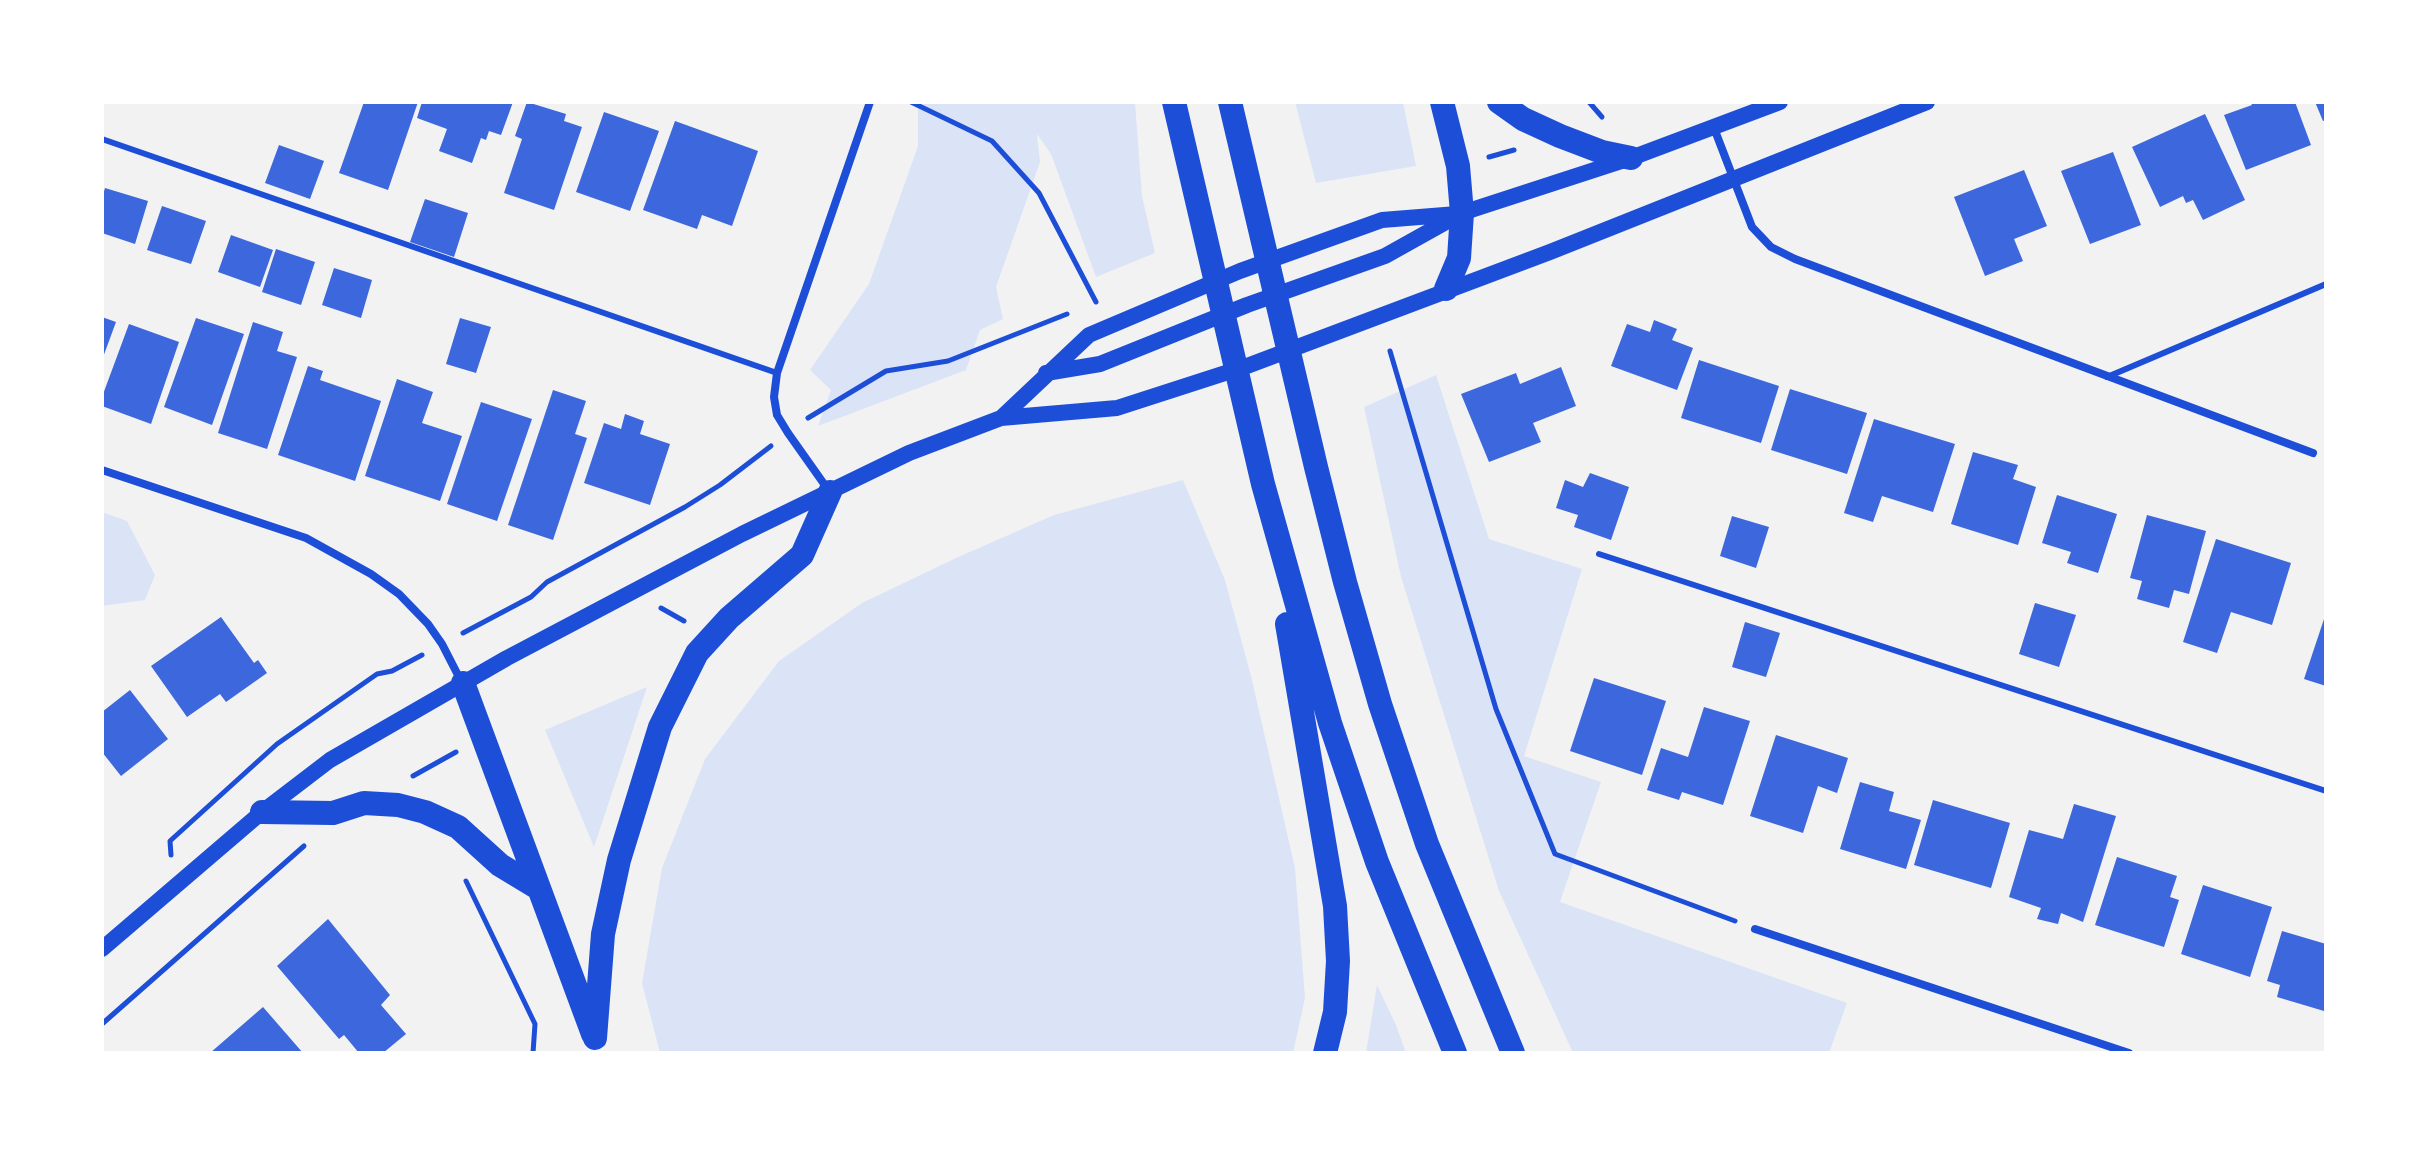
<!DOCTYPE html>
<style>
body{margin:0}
#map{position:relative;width:2428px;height:1155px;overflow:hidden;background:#f2f2f2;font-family:"Varela Round",sans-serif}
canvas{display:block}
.frame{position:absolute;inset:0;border:104px solid #fff;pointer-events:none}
</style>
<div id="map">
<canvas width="2428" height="1155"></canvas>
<div class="frame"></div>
</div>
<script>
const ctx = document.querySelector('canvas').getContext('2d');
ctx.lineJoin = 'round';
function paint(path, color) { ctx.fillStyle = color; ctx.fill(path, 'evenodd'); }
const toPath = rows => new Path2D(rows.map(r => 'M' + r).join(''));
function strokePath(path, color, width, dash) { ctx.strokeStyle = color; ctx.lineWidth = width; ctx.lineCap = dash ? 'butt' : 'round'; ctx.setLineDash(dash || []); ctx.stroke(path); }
paint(toPath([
 [915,102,1135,102,1142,196,1155,253,1096,277,1051,154,1037,134,1040,162,996,287,1003,319,980,330,966,370,818,426,831,390,810,370,869,284,918,146,918,107],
 [1295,102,1403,102,1416,166,1316,183],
 [1436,375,1489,539,1582,569,1524,756,1601,782,1560,902,1847,1003,1829,1053,1573,1053,1499,891,1401,577,1364,407],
 [1183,480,1225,580,1251,676,1295,868,1305,998,1293,1053,660,1053,642,983,662,868,705,759,779,661,862,603,956,558,1054,515],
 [102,512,127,521,155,575,145,600,102,606],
 [647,687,594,847,545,730],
 [1377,985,1396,1025,1406,1053,1366,1053]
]), '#dbe4f7');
paint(toPath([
 [364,102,418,102,388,190,339,173],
 [422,102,513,102,501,135,489,131,486,140,481,138,472,163,439,151,447,129,417,118],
 [527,102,566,114,564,121,582,127,554,210,504,193,522,139,515,136],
 [2250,102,2295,102,2311,145,2246,170,2224,115,2252,105],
 [2315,102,2326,102,2326,120,2323,121],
 [604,112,659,131,630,211,576,192],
 [2205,114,2245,200,2203,220,2193,200,2186,203,2183,196,2160,207,2132,147],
 [675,121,758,151,732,226,702,215,697,229,643,210],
 [279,145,324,161,310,199,265,183],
 [2113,152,2141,225,2090,244,2061,171],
 [2024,170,2047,226,2014,239,2023,261,1985,276,1954,197],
 [105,188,148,201,135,244,102,233,102,198],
 [425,199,468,213,454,257,410,242],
 [162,206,206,221,191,264,147,250],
 [231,235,273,250,260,287,218,272],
 [276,249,315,262,301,305,262,292],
 [334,268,372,280,361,318,322,305],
 [102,317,116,322,102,360],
 [196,318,244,334,212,425,164,407],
 [460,318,491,327,476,373,446,364],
 [1654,320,1677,329,1672,340,1693,348,1677,390,1611,366,1627,324,1650,332],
 [253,322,283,332,277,351,297,357,267,449,218,433],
 [129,324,179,342,151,424,102,406,102,397],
 [1699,360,1779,386,1761,443,1681,418],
 [308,366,323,371,320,380,381,401,355,481,278,455],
 [1561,367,1576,406,1533,423,1541,442,1489,462,1461,394,1516,373,1520,384],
 [397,379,433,392,422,423,462,436,440,501,365,476],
 [1790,389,1867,413,1847,474,1771,450],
 [553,390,586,401,575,434,587,438,553,540,508,525],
 [481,402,532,419,497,521,447,504],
 [625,414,644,421,640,434,670,444,650,505,584,483,604,423,621,429],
 [1874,419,1955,444,1933,512,1882,496,1873,522,1844,513],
 [1973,452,2018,465,2013,479,2036,487,2018,545,1951,524],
 [1590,473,1629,487,1611,540,1574,527,1578,515,1556,508,1565,480,1583,487],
 [2057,495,2117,514,2098,573,2067,563,2071,552,2042,543],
 [2147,515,2206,531,2189,594,2174,590,2169,608,2137,599,2142,581,2130,578],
 [1732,516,1769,527,1756,568,1720,556],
 [2216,539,2291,563,2272,625,2231,612,2217,653,2183,642],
 [2035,603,2076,615,2059,667,2019,654],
 [221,617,254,663,258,660,267,673,226,702,220,694,187,717,151,666],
 [2324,619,2326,619,2326,686,2304,679],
 [1745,622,1780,633,1766,677,1732,667],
 [1594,678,1666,701,1642,775,1570,751],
 [130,690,168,739,121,776,102,752,102,712],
 [1704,707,1750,721,1723,805,1682,792,1679,800,1647,790,1661,748,1688,757],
 [1776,735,1848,758,1837,793,1818,786,1803,833,1750,816],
 [1860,782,1894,792,1889,811,1921,820,1906,869,1840,849],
 [1933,800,2010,823,1991,888,1914,865],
 [2074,804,2116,816,2083,922,2061,913,2058,924,2037,919,2041,908,2009,897,2029,830,2063,839],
 [2117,857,2177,876,2170,897,2179,900,2164,947,2095,925],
 [2203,885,2272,907,2250,977,2181,954],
 [328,919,390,995,381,1005,406,1034,383,1053,359,1053,344,1035,339,1039,277,966],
 [2282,931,2326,944,2324,1011,2277,997,2280,985,2267,981],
 [263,1007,303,1053,210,1053]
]), '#3d67dc');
strokePath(toPath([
 [911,102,992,141,1039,193,1096,302],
 [1589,102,1602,117],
 [1489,157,1514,150],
 [1390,351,1496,709,1555,854,1735,921],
 [808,418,886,371,948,361,1067,314],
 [661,608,684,621],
 [463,633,531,597,547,582,685,507,720,485,771,446],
 [413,776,456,752],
 [171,855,170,841,277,744,377,674,392,671,422,655],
 [466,881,535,1024,533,1053],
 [102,1024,304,846]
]), '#1d4ed8', 5);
strokePath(toPath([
 [102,139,777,373],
 [2107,377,2326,284],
 [1599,554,2326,791]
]), '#1d4ed8', 6);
strokePath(toPath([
 [1714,128,1752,227,1771,247,1795,259,2313,453],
 [102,470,306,538,371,574,399,594,428,624,442,644,461,681],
 [829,491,788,433,777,415,774,397,777,373,870,102],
 [1755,929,2129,1053]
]), '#1d4ed8', 8);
strokePath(toPath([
 [1046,373,1100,364,1247,305,1385,256,1462,213,1631,158,1780,102],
 [1001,418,1089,335,1240,271,1382,220,1457,214],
 [102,949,262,812,330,760,507,658,742,534,909,453,1001,418,1117,408,1247,366,1550,252,1927,102]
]), '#1d4ed8', 16);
strokePath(toPath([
 [1174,102,1263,484,1330,723,1377,862,1455,1053],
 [1230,102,1316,467,1345,582,1380,704,1427,844,1513,1053],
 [1442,102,1458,166,1462,213,1459,258,1446,289],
 [1499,102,1523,119,1560,136,1602,152,1631,158],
 [1287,624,1335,906,1338,961,1335,1012,1325,1053],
 [463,683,593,1034],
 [262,812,333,813,364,803,398,805,425,812,458,827,500,865,538,888],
 [595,1038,603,934,619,860,660,727,697,653,729,618,802,555,830,492]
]), '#1d4ed8', 24);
</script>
